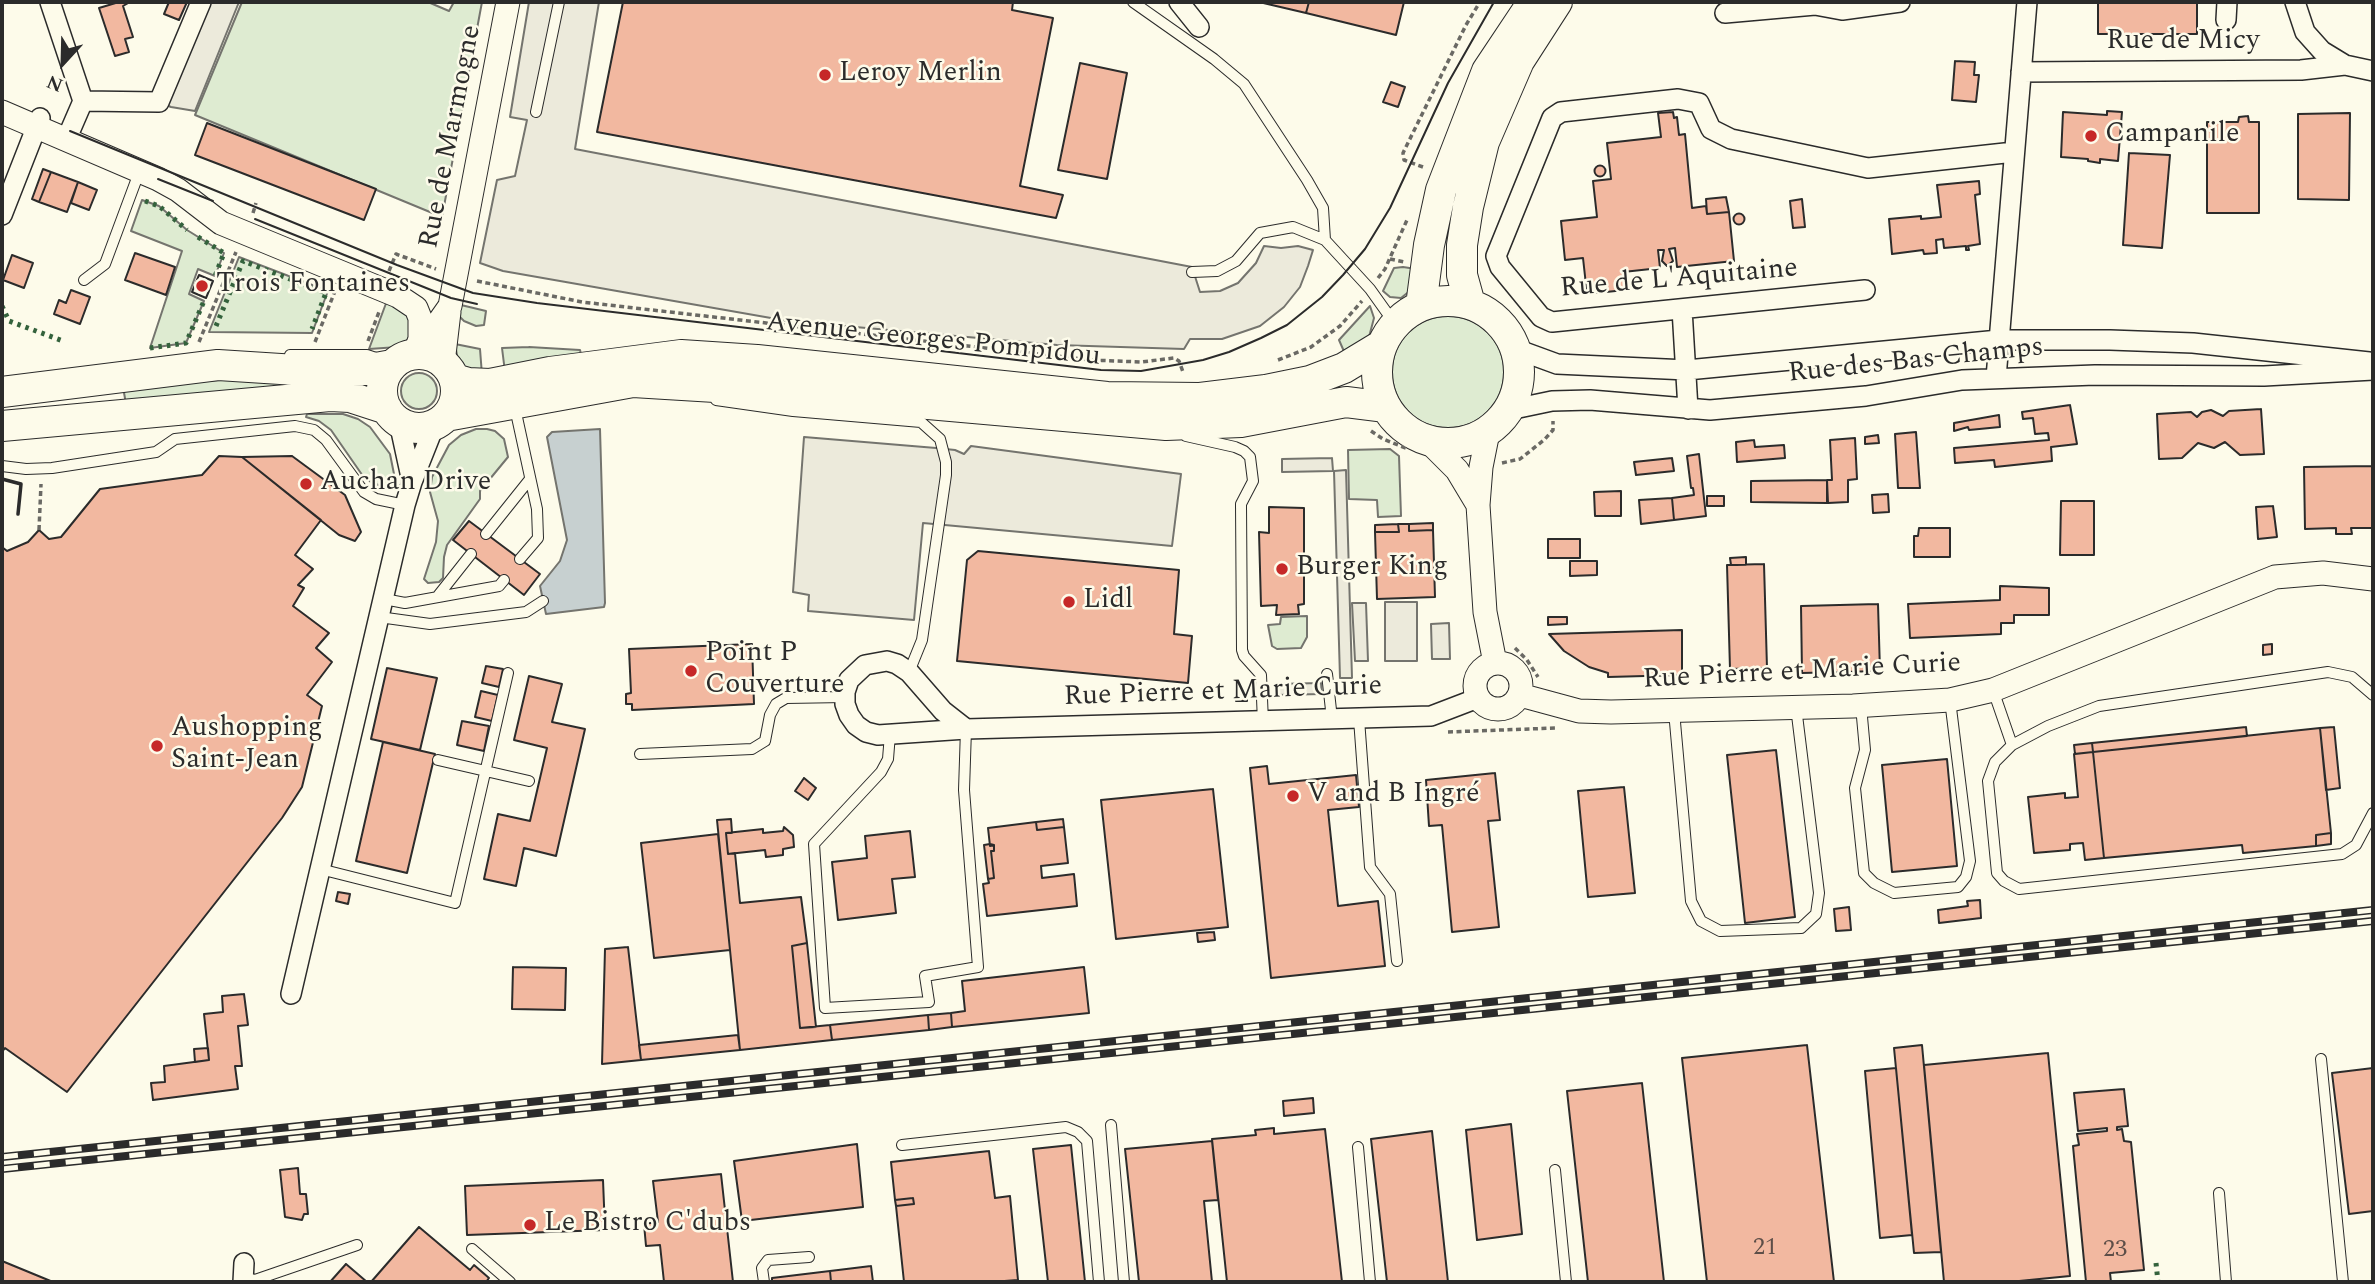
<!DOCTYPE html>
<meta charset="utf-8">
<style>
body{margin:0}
#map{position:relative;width:2375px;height:1284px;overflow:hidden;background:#fdfbea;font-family:Spectral,serif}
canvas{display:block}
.frame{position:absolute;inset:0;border:4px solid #2b2b2b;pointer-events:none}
.north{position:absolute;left:28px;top:28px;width:70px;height:70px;-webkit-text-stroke:5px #fdfbea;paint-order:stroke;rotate:202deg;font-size:19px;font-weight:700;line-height:28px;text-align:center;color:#2b2b2b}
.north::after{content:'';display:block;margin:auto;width:24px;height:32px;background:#2b2b2b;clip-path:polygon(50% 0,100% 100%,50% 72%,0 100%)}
</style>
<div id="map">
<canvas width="2375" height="1284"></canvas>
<div class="frame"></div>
<div class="north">N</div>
</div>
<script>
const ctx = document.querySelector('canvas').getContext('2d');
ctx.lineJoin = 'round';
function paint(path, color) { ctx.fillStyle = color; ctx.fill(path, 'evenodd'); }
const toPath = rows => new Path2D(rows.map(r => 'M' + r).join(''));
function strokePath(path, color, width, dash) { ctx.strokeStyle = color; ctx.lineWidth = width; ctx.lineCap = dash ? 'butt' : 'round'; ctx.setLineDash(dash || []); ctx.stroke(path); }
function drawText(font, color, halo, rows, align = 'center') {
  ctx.font = font + ' Spectral,serif'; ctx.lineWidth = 5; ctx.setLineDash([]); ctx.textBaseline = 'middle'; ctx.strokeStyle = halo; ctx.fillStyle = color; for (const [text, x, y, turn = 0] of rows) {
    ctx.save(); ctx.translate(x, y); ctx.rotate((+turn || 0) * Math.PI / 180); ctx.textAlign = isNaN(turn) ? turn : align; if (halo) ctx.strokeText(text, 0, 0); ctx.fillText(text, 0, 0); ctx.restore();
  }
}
const green = toPath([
 [242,2,428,2,449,11,454,2,482,2,442,217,195,115,242,2],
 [142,200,159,206,187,230,224,253,215,276,198,269,189,294,204,301,186,343,150,348,182,251,131,231,142,200],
 [239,257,328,291,312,333,209,332,239,257],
 [1403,267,1416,269,1411,290,1401,298,1390,297,1383,291,1394,268,1403,267],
 [388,298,413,315,409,339,398,347,369,349,388,298],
 [461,305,486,311,484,325,476,326,464,321,459,316,461,305],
 [1370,306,1374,318,1369,337,1346,356,1339,340,1370,306],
 '1392 372a56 56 0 1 1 112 0a56 56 0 1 1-112 0Z',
 [455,344,480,349,482,375,464,368,458,361,455,344],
 [529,347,580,350,582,358,505,372,502,348,529,347],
 '401 391a18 18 0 1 1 36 0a18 18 0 1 1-36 0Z',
 [251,379,280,381,281,389,126,404,123,387,167,382,251,379],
 [307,414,343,414,358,419,370,427,390,454,394,474,392,484,385,488,365,479,331,430,319,421,306,417,307,414],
 [476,429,487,429,495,431,504,439,508,457,480,491,480,499,447,545,444,557,443,578,439,582,428,583,424,579,436,542,438,521,430,492,432,477,449,445,461,435,476,429],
 [1390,449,1399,456,1401,516,1378,517,1377,500,1349,499,1348,450,1390,449],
 [1307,616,1307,637,1301,648,1277,649,1272,646,1268,625,1280,624,1281,617,1307,616]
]);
paint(green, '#deebd1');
strokePath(green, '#74746e', 2);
const parking = toPath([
 [201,2,239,2,195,111,171,107,159,102,201,2],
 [529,2,599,2,575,149,1192,267,1200,292,1220,291,1238,283,1256,263,1264,246,1281,248,1298,246,1313,250,1308,266,1300,287,1284,307,1260,326,1222,339,1190,339,1184,349,1057,345,788,321,503,271,480,263,497,180,515,176,527,120,510,117,529,2],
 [804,437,936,448,955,450,964,454,971,446,1181,474,1172,546,923,523,914,620,808,611,809,595,793,592,804,437],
 [1332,458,1333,471,1282,472,1282,459,1332,458],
 [1346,470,1352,678,1340,678,1334,471,1346,470],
 [1385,602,1417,602,1417,661,1385,661,1385,602],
 [1352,603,1366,603,1368,661,1355,661,1352,603],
 [1449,623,1450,659,1432,659,1431,624,1449,623],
 [1321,683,1322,694,1276,695,1276,684,1321,683]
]);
paint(parking, '#eceadb');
strokePath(parking, '#74746e', 2);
const water = toPath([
 [600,429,605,603,604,607,546,614,540,586,560,561,567,540,547,437,552,432,600,429]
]);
paint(water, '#c7d0d0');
strokePath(water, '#74746e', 2);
const building = toPath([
 [119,2,130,2,123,6,133,37,125,39,129,52,115,56,99,8,119,2],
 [169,2,187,2,179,20,164,14,169,2],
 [623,2,1013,2,1012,10,1053,18,1020,186,1063,195,1056,218,597,132,623,2],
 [1259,2,1309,2,1306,13,1259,2],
 [1309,2,1404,2,1396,35,1306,13,1309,2],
 [2098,2,2197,2,2197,34,2098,34,2098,2],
 [1955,61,1975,62,1974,75,1979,75,1976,102,1952,100,1955,61],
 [1080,63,1127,73,1107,179,1058,170,1080,63],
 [1391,82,1405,87,1398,107,1383,102,1391,82],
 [2107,111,2122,112,2118,161,2100,159,2100,163,2088,161,2088,159,2061,157,2063,112,2107,115,2107,111],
 [1673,112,1674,118,1677,117,1679,135,1685,134,1692,208,1706,206,1707,214,1729,212,1734,261,1677,267,1675,248,1669,249,1673,261,1667,266,1662,261,1664,250,1658,250,1660,268,1623,272,1625,290,1587,294,1583,258,1565,260,1561,221,1597,217,1593,181,1611,179,1607,143,1661,137,1658,113,1673,112],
 [2350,113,2349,200,2298,199,2298,114,2350,113],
 [2248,116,2249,122,2259,122,2259,213,2207,213,2207,122,2238,122,2239,117,2248,116],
 [207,123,376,189,364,220,195,155,207,123],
 [2129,153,2170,155,2162,248,2123,245,2129,153],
 '1594.5 171a5.5 5.5 0 1 1 11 0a5.5 5.5 0 1 1-11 0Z',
 [43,169,51,172,39,202,32,199,43,169],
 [51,172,78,182,67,212,39,202,51,172],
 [1979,181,1980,194,1975,195,1980,244,1968,246,1969,250,1966,250,1966,246,1944,248,1943,239,1936,240,1937,253,1924,254,1923,250,1892,254,1889,219,1921,216,1921,219,1941,217,1937,185,1979,181],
 [78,182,97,190,89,210,71,203,78,182],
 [1726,197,1729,212,1707,214,1706,199,1726,197],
 [1802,199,1805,227,1793,228,1790,201,1802,199],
 '1733.5 219a5.5 5.5 0 1 1 11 0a5.5 5.5 0 1 1-11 0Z',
 [135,253,175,267,166,295,125,280,135,253],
 [12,255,33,263,24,288,3,280,12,255],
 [199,275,213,281,206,298,192,292,199,275],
 [199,275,213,281,206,298,192,292,199,275],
 [71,290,90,297,80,324,54,314,59,300,66,303,71,290],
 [2070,405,2077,444,2051,447,2052,461,1995,467,1994,460,1955,463,1954,448,2049,440,2048,433,2035,434,2033,418,2023,419,2022,412,2070,405],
 [2261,409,2264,454,2240,455,2225,442,2214,448,2198,443,2182,458,2159,459,2157,414,2191,412,2197,417,2202,412,2211,410,2223,416,2229,411,2261,409],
 [1999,415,2000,427,1969,430,1968,427,1954,431,1954,423,1999,415],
 [1916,432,1920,488,1898,488,1895,434,1916,432],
 [1878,435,1879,443,1865,444,1865,437,1878,435],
 [1855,438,1857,479,1848,480,1848,502,1828,503,1827,480,1832,480,1830,440,1855,438],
 [1754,440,1755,447,1784,445,1785,458,1737,462,1736,442,1754,440],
 [1699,454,1706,516,1674,520,1672,498,1694,495,1693,488,1691,488,1687,456,1699,454],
 [219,456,242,457,321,520,295,555,313,569,298,585,304,588,293,606,329,633,316,648,332,662,307,695,322,706,302,787,282,818,67,1092,5,1048,2,1052,2,547,7,551,28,542,39,530,49,539,61,537,100,489,202,475,219,456],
 [292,456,345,495,361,532,355,541,339,535,242,457,292,456],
 [1672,458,1674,471,1636,475,1634,462,1672,458],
 [2372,466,2373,528,2351,528,2352,534,2336,534,2336,528,2305,529,2304,467,2372,466],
 [1827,480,1827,503,1751,502,1751,481,1827,480],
 [1621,491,1621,516,1595,516,1594,492,1621,491],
 [1888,494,1889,512,1873,513,1872,495,1888,494],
 [1707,496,1724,496,1724,506,1707,506,1707,496],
 [1672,498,1674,520,1641,524,1639,500,1672,498],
 [2061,501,2094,501,2094,555,2060,555,2061,501],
 [2273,506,2277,537,2258,539,2256,507,2273,506],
 [1269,507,1304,508,1304,604,1298,605,1299,614,1276,615,1277,605,1261,606,1259,532,1269,533,1269,507],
 [469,521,540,574,524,595,453,540,469,521],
 [1433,523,1433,530,1409,531,1409,524,1433,523],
 [1398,524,1399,532,1375,532,1375,525,1398,524],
 [1398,524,1409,524,1409,531,1433,530,1435,597,1377,599,1375,532,1399,532,1398,524],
 [1919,528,1950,528,1950,557,1914,557,1914,536,1918,536,1919,528],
 [1548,539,1580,539,1580,558,1548,558,1548,539],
 [978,551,1179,570,1174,634,1192,636,1188,683,957,661,967,560,978,551],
 [1746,557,1746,565,1731,565,1730,558,1746,557],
 [1570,561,1597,561,1597,575,1570,576,1570,561],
 [1764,564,1767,668,1730,669,1727,565,1764,564],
 [2000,586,2049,588,2049,615,2014,615,2014,623,2001,623,2001,634,1910,638,1908,604,2000,600,2000,586],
 [1878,604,1880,671,1802,673,1801,606,1878,604],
 [1548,617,1567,617,1567,624,1548,625,1548,617],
 [1682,630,1682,675,1608,677,1608,673,1589,667,1564,651,1549,634,1682,630],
 [752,644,754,704,632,710,632,704,626,704,626,694,631,693,629,649,752,644],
 [2272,644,2272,654,2263,655,2263,645,2272,644],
 [486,666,503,669,499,687,482,683,486,666],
 [387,668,437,678,420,750,371,739,387,668],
 [529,676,562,684,552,722,585,729,556,856,524,848,516,886,484,879,498,814,530,821,547,748,514,740,529,676],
 [481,691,498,695,492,721,475,717,481,691],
 [1236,691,1247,691,1247,701,1236,701,1236,691],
 [462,721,489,726,484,751,457,745,462,721],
 [2246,727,2247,736,2093,752,2092,743,2246,727],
 [2334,727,2340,788,2326,790,2320,728,2334,727],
 [2320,728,2331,833,2316,835,2316,846,2243,853,2242,845,2104,858,2093,752,2320,728],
 [383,742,435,754,407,873,356,861,383,742],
 [2092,743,2093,752,2075,754,2074,745,2092,743],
 [1776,750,1795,917,1745,923,1727,755,1776,750],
 [2093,752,2104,858,2085,860,2083,843,2070,844,2070,850,2034,853,2028,797,2065,793,2065,798,2078,797,2074,754,2093,752],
 [1947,759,1957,866,1892,872,1882,765,1947,759],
 [1267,766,1269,784,1356,775,1359,807,1328,810,1338,906,1378,901,1385,966,1271,978,1250,768,1267,766],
 [1495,773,1500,820,1488,821,1499,927,1452,932,1442,825,1429,826,1426,780,1495,773],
 [804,778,816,788,808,800,795,791,804,778],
 [1624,787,1635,893,1588,897,1578,791,1624,787],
 [1213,789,1228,927,1116,939,1101,800,1213,789],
 [731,819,732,833,726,833,728,854,735,853,740,903,801,897,807,943,792,946,800,1028,830,1025,832,1040,740,1050,717,820,731,819],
 [1063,819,1064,827,1037,830,1036,822,1063,819],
 [1036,822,1037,830,1064,827,1068,863,1041,866,1042,878,1074,874,1077,906,987,916,983,884,989,883,988,879,994,878,991,851,994,851,994,845,990,846,988,828,1036,822],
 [784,827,793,835,794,847,783,849,783,855,766,857,765,850,728,854,726,833,763,829,763,833,783,831,784,827],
 [910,831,915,877,892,879,896,913,838,920,832,862,867,858,865,836,910,831],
 [2331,833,2331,844,2316,846,2316,835,2331,833],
 [718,834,730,950,654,958,641,843,718,834],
 [990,844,994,845,994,851,991,851,994,878,988,879,984,845,990,844],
 [338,892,350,894,348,904,336,901,338,892],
 [1980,900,1981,918,1939,923,1938,910,1968,906,1967,901,1980,900],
 [1849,907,1851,930,1836,931,1834,909,1849,907],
 [1214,932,1215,940,1198,942,1197,933,1214,932],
 [807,943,816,1027,800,1028,792,946,807,943],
 [628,947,641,1060,602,1064,605,949,628,947],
 [513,967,566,968,565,1010,512,1009,513,967],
 [1084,967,1089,1013,952,1027,951,1013,965,1011,962,981,1084,967],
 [244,994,248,1025,238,1026,242,1066,235,1066,238,1089,153,1100,151,1083,165,1082,164,1066,209,1060,204,1014,223,1012,222,996,244,994],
 [951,1013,952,1027,929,1030,928,1015,951,1013],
 [928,1015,929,1030,832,1040,830,1025,928,1015],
 [738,1035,740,1050,641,1060,639,1045,738,1035],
 [1807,1045,1834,1282,1707,1282,1682,1058,1807,1045],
 [1922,1045,1941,1252,1914,1253,1894,1048,1922,1045],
 [208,1048,209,1060,195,1062,194,1049,208,1048],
 [2048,1053,2070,1276,2009,1282,1944,1282,1924,1065,2048,1053],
 [1896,1068,1912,1235,1880,1238,1865,1071,1896,1068],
 [2373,1068,2373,1211,2349,1214,2332,1073,2373,1068],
 [1642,1083,1664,1282,1588,1282,1567,1091,1642,1083],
 [2124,1089,2128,1126,2117,1127,2117,1130,2122,1129,2124,1141,2131,1142,2144,1270,2110,1273,2111,1282,2086,1282,2073,1146,2079,1145,2077,1134,2107,1131,2107,1128,2078,1131,2074,1093,2124,1089],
 [1313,1098,1314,1113,1284,1116,1283,1101,1313,1098],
 [1511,1124,1522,1234,1477,1240,1466,1130,1511,1124],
 [1274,1128,1274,1134,1325,1129,1342,1282,1227,1282,1212,1139,1256,1135,1255,1130,1274,1128],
 [1432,1131,1448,1282,1387,1282,1371,1139,1432,1131],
 [1212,1141,1218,1200,1204,1201,1212,1282,1139,1282,1125,1149,1212,1141],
 [857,1144,863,1207,742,1221,734,1161,857,1144],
 [1071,1145,1085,1282,1048,1282,1033,1149,1071,1145],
 [989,1151,995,1198,1010,1196,1018,1280,991,1282,904,1282,896,1206,914,1204,913,1198,895,1200,891,1162,989,1151],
 [298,1168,300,1194,306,1194,308,1214,304,1214,302,1220,285,1217,280,1170,298,1168],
 [721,1174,733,1282,664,1282,660,1245,646,1246,644,1224,658,1222,653,1181,721,1174],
 [603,1180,605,1230,467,1235,465,1186,603,1180],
 [913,1198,914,1204,896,1206,895,1200,913,1198],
 [419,1227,470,1270,474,1265,489,1278,486,1282,371,1282,419,1227],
 [2,1261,53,1282,2,1282,2,1261],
 [346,1264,367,1282,330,1282,346,1264],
 [871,1266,873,1282,831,1282,830,1271,871,1266],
 [830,1271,831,1282,772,1282,772,1278,830,1271]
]);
paint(building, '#f2b8a0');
strokePath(building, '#2b2b2b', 2);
const service = toPath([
 [1133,2,1214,59,1244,84,1307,180,1323,208,1325,240],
 [536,112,559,2],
 [1192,272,1217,271,1236,261,1260,233,1293,227,1325,240,1370,289,1395,324],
 [84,280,105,264,140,170],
 [290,355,367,355,379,359],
 [716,400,793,411,921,422,940,439,946,462,946,475,922,640,909,672],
 [515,408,537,509,538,538,520,559],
 [1186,436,1235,447,1244,451,1250,457,1253,481,1241,504,1242,650,1244,656,1261,675,1263,722],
 [2,466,26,469,52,468,156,452,175,439,295,426,314,430,326,440,364,492,376,499,405,505],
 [486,534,530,479],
 [437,597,471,554],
 [384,599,405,603,499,586,504,580],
 [379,617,430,624,526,612,543,601],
 [1327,674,1332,719],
 [1993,690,2012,745],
 [2373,695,2352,677,2328,672,2099,706,2048,726,2012,745,1995,762,1988,781,1997,873,2004,881,2019,889,2342,854,2356,845,2373,813],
 [1861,706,1865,750,1855,788,1864,873,1874,883,1894,893,1958,887,1966,877,1970,861,1950,700],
 [1674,711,1691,901,1701,921,1720,931,1801,928,1816,914,1819,893,1796,707],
 [1359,719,1370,867,1390,894,1397,961],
 [890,734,888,759,881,772,814,844,825,1008,929,1002,925,976,978,967,964,790,966,729],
 [640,754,752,749,765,741,770,715,776,704,786,698,845,697],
 [438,760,529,781],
 [320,869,455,903,508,673],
 [2321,1059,2343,1282],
 [1111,1125,1124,1282],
 [902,1145,1066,1127,1078,1132,1087,1141,1099,1282],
 [1358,1147,1370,1282],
 [1555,1170,1566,1282],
 [2219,1193,2226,1282],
 [472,1249,510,1282],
 [243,1277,255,1280,357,1245],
 [764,1282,762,1268,768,1260,809,1257]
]);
const minor = toPath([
 [50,2,83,101,70,131],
 [1179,2,1199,27],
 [1815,2,1815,5,1842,10,1900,2],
 [2295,2,2305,32,2322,51,2345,65,2373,71],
 [1725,13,1815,5],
 [2226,20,2227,2],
 [2021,72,2301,70,2345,65],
 [83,101,159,102,201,2],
 [2,215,40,118],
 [1865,290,1552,322,1541,317,1500,267,1496,256,1552,118,1561,112,1678,99,1699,103,1711,129,1731,139,1868,168,2014,152],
 [1682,309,1688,409],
 [1516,349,1557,364,1687,370,1999,340,2110,340,2193,343,2369,362],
 [1996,378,2027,2],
 [1509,410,1552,401,1590,400,1710,410,1866,396,1962,380,2095,375,2264,376,2373,370],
 [399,422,412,482],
 [966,729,943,711,909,672,897,664,887,661,865,665,849,680,845,692,845,704,849,715,856,725,866,732,878,735,966,729,1431,716,1478,698],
 [291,994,405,505,412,482,435,424],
 [243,1282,244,1263]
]);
const tertiary = toPath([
 [2,112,158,179,178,190,221,223,398,296,416,308,420,318,420,339,414,355],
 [419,350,450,306,508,2],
 [443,363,449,312],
 [1488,432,1481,467,1478,505,1485,612,1495,663],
 [1428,441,1457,470,1478,505],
 '1475 686a23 23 0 1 1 46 0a23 23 0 1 1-46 0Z',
 [1520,695,1579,711,1611,712,1853,706,1950,700,1993,690,2275,577,2323,573,2373,579]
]);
const primary = toPath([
 '1377 372a71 71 0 1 1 142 0a71 71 0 1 1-142 0Z',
 [1470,304,1462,275,1462,245,1468,207,1484,142,1519,61,1557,2],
 [1421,306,1429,245,1441,190,1487,71,1533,2],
 '382 391a37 37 0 1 1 74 0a37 37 0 1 1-74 0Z',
 [454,379,468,383,490,384,550,372,681,355,757,360,1107,397,1200,398,1266,390,1310,381,1344,368,1382,345],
 [2,392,218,365,312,371,365,370,392,365],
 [446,416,633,382,781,391,1166,425,1241,422,1346,402,1386,407],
 [2,426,330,396,350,397,387,409]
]);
strokePath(service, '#2b2b2b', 12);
strokePath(minor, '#2b2b2b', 22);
strokePath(tertiary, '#2b2b2b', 25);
strokePath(primary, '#2b2b2b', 32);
strokePath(toPath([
 [1423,167,1404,160,1403,153,1466,25,1480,2],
 [253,213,256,203],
 [1390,259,1404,262],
 [389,271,396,254,436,269],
 [1378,278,1385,269,1407,220],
 [477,281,582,302,1091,360,1141,362,1174,358,1179,361,1183,372],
 [368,341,379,312],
 [199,342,236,252],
 [315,342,335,291],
 [1278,360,1311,347,1340,326,1362,301],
 [1371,431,1383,439,1408,449],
 [1502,463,1520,459,1544,440,1553,430,1553,421],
 [39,530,41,484],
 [1515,648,1527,660,1538,677],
 [1448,732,1556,728]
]), '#6a6964', 3.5, [5, 3.5]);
strokePath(service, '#fdfbea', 10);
strokePath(minor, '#fdfbea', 19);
strokePath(tertiary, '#fdfbea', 23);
strokePath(primary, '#fdfbea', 30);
strokePath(toPath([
 [70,131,397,265,473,293,537,303,1101,370,1141,371,1203,360,1229,352,1261,338,1287,325,1322,297,1343,275,1365,249,1390,208,1448,83,1494,2],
 [158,179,213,201],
 [255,219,451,298,477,304]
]), '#2b2b2b', 2);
const rail = toPath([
 [2,1157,2373,910],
 [2,1169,2373,921]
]);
strokePath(rail, '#2b2b2b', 8);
strokePath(rail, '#fdfbea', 5, [16]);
strokePath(toPath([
 [145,201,159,206,187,230],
 [198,237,224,253,215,276],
 [2,306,9,321,63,341],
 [216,326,243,261,326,293,312,329],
 [150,348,186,343,204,301],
 [2156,1263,2158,1282]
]), '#34623c', 5, [3.5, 5]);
strokePath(toPath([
 [2,479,21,484,18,514]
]), '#2b2b2b', 3.5);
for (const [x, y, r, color] of [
 [825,75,7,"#c62828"],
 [2091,136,7,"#c62828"],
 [202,286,7,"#c62828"],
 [306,484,7,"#c62828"],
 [1282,569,7,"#c62828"],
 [1069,602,7,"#c62828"],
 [691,671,7,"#c62828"],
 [157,746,7,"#c62828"],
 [1293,796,7,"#c62828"],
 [530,1225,7,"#c62828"]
]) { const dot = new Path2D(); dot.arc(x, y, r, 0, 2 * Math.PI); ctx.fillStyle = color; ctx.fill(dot); strokePath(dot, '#fdfbea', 2.5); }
drawText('24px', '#5d4e48', null, [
 ["21",1765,1249],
 ["23",2115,1251]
]);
drawText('28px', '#2b2b2b', '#fdfbea', [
 ["Rue de Micy",2183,43],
 ["Rue de Marmogne",452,137,-79],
 ["Rue de L'Aquitaine",1679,280,-5],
 ["Avenue Georges Pompidou",933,341,6],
 ["Rue des Bas Champs",1916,362,-6],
 ["Rue Pierre et Marie Curie",1802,673,-3],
 ["Rue Pierre et Marie Curie",1223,693,-2]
]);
drawText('28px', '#2b2b2b', '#fdfbea', [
 ["Leroy Merlin",839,75],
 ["Campanile",2105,136],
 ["Trois Fontaines",216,286],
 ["Auchan Drive",320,484],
 ["Burger King",1296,569],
 ["Lidl",1083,602],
 ["Point P",705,655],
 ["Couverture",705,687],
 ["Aushopping",171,730],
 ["Saint-Jean",171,762],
 ["V and B Ingré",1307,796],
 ["Le Bistro C'dubs",544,1225]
], 'left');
</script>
